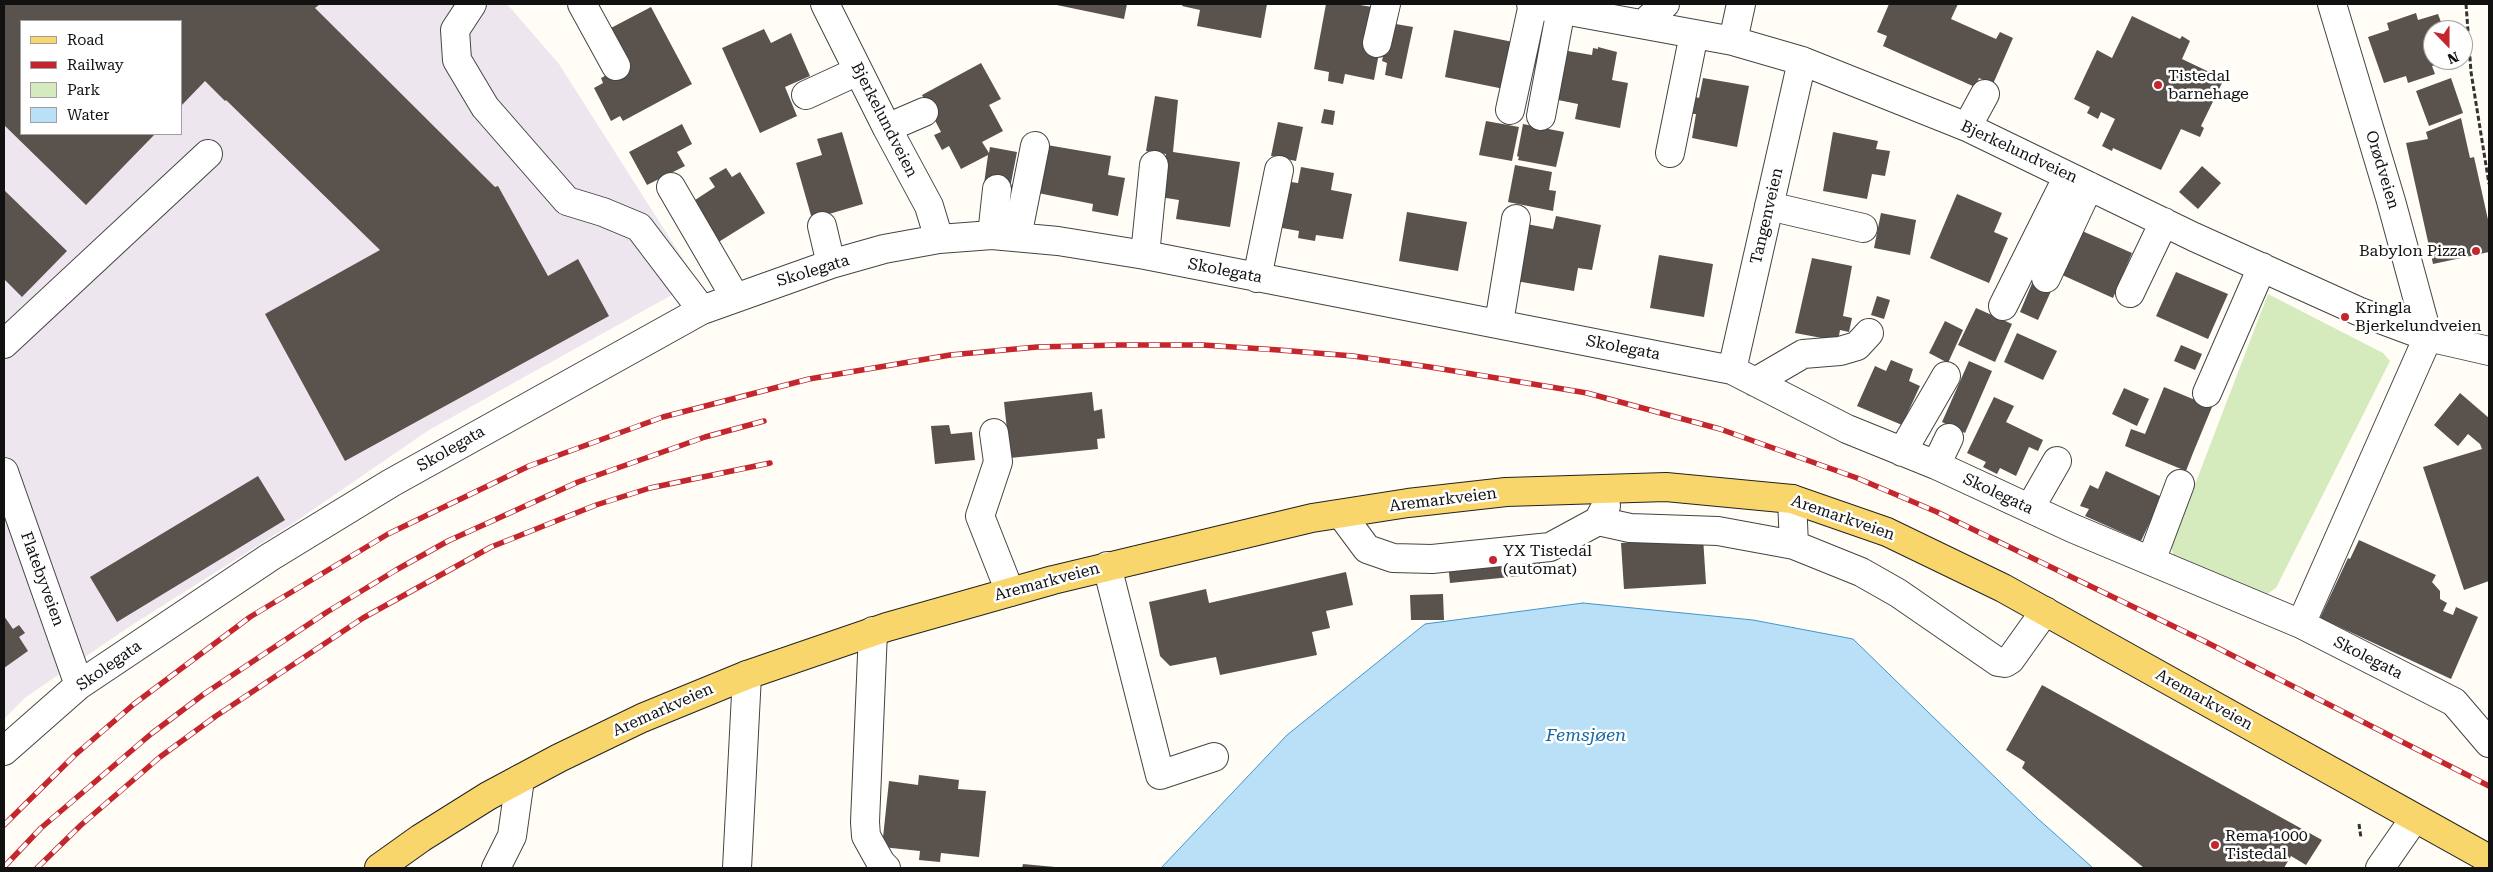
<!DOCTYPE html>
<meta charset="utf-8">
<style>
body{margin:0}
#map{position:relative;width:2493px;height:872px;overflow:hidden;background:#fffdf5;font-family:"Roboto Serif",serif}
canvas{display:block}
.frame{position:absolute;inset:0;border:5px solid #111;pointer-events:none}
.legend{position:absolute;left:20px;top:20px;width:162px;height:115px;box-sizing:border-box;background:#fff;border:1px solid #a0a0a0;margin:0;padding:6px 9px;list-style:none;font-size:15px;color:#111}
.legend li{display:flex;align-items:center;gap:10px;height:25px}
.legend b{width:25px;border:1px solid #a0a0a0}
.north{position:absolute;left:2423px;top:20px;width:50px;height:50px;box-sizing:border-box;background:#fff;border:1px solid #a0a0a0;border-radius:50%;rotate:158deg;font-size:14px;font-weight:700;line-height:20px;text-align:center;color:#111}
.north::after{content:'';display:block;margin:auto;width:18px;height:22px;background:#c4262e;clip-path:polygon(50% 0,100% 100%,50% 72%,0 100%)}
</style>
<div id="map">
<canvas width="2493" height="872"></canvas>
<div class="frame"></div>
<ul class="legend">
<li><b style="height:6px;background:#f9d66b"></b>Road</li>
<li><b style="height:6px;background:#c4262e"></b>Railway</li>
<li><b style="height:14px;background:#d5ebbd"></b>Park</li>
<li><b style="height:14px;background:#b9e0f7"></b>Water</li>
</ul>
<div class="north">N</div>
</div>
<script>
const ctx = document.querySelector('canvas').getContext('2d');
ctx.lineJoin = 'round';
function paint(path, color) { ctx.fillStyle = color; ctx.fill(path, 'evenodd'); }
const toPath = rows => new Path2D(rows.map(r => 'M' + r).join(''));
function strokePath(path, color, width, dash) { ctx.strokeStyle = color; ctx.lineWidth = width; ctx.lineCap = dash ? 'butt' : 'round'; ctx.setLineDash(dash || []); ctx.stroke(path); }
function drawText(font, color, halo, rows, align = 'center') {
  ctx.font = font + ' "Roboto Serif",serif'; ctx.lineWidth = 5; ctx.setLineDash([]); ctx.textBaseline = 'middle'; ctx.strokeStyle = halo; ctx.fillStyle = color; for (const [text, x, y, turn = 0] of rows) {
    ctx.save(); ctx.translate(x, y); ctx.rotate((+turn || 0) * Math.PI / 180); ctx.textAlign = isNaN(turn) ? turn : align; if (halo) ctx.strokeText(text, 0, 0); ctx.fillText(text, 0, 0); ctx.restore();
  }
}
paint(toPath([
 [4,4,507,4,559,64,697,281,429,430,292,524,132,625,26,697,4,719],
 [21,21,181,21,181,134,21,134]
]), '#eee6ef');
paint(toPath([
 [2268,294,2383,353,2390,361,2276,588,2267,594,2175,560,2171,547]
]), '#d5ebbd');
const water = toPath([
 [1583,603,1753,620,1853,639,2036,817,2093,868,1161,868,1287,735,1425,624,1583,603]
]);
paint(water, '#b9e0f7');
strokePath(water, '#3f96cf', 1);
paint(toPath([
 [4,4,320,4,315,8,495,187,498,186,548,276,578,259,609,316,345,461,265,314,380,250,226,100,225,101,205,81,181,106,181,21,21,21,21,134,155,134,86,205,4,125],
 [1052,4,1127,4,1124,19],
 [1183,4,1267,4,1261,38,1197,26,1200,10,1182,6],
 [1326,4,1354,4,1372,7,1364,51,1379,53,1374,80,1345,74,1343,84,1328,81,1329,72,1314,69],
 [1889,4,1958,4,1951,19,1996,39,2000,32,2013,38,1993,84,1979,78,1975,87,1883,46,1887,36,1877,32],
 [651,7,692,84,623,121,620,116,611,121,594,88,603,83,601,78,628,64,609,29],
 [2416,13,2418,20,2438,14,2444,30,2433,30,2433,60,2451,60,2432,66,2435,74,2408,83,2406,76,2384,83,2368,37,2389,30,2387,23],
 [2132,16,2180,39,2182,36,2190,41,2182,59,2224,79,2201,126,2204,128,2200,137,2181,129,2161,170,2113,148,2112,151,2102,146,2115,119,2101,112,2098,119,2087,113,2090,107,2074,99,2097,50,2112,58],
 [1390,23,1413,27,1402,79,1385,75,1387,63,1382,61],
 [764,29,771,43,791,33,810,76,785,87,797,116,760,133,722,48],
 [1454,30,1513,42,1504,89,1445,77],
 [1598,47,1617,52,1612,80,1628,83,1620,128,1575,119,1578,104,1553,99,1562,50,1592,55,1593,48,1598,49],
 [981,63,1001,99,989,105,1003,131,982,142,989,153,990,147,1017,152,1010,188,984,184,988,155,961,169,949,146,942,150,934,135,941,132,922,95],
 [1703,78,1749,86,1737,147,1692,138,1696,114,1690,114,1693,96,1699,98],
 [2451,78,2463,113,2429,126,2416,91],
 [1155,96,1178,100,1173,152,1240,162,1230,227,1176,219,1179,200,1160,197,1166,154,1146,151],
 [1324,109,1335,111,1333,125,1321,123],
 [2461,118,2470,158,2474,157,2489,224,2489,252,2433,264,2406,143,2428,139,2426,132],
 [1486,121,1519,127,1512,161,1479,155],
 [1278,122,1303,127,1296,161,1271,156],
 [682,124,692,144,677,152,685,166,647,185,629,152],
 [1523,124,1564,132,1556,167,1518,160,1519,157,1517,156],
 [842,132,863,204,812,219,796,163,822,155,817,139],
 [1833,132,1878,141,1876,149,1890,151,1885,176,1872,174,1867,199,1823,191],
 [1047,145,1111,156,1108,175,1125,178,1118,216,1092,211,1093,204,1038,193],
 [1515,165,1552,172,1549,190,1556,191,1553,211,1508,202],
 [2202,166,2221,183,2198,209,2179,192],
 [1301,167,1334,173,1331,190,1352,194,1343,239,1316,235,1315,241,1298,238,1299,231,1282,228,1291,182,1298,183],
 [726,168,732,177,740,172,765,213,717,243,692,202,715,187,709,178],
 [4,190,67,251,22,297,4,279],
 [1957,194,2002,213,1994,232,2008,238,1989,283,1930,258],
 [1407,212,1467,222,1458,271,1399,261],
 [1881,213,1916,220,1910,255,1874,248],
 [1556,216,1601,225,1592,270,1578,268,1574,291,1510,280,1521,223,1553,229],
 [2080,230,2132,253,2113,298,2060,274],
 [1659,255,1713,264,1704,317,1650,308],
 [1812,258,1852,266,1843,316,1852,318,1849,332,1840,330,1838,341,1795,333],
 [2176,272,2228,294,2208,339,2156,316],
 [2033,281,2052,289,2038,320,2020,312],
 [1877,296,1890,300,1884,319,1871,315],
 [1976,308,2012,324,1995,362,1958,345],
 [1945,321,1963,330,1948,363,1929,353],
 [2017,333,2057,351,2043,380,2004,362],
 [2181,345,2202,354,2195,370,2174,361],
 [1891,360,1913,369,1909,381,1920,386,1902,425,1857,406,1875,366,1886,371],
 [1969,361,1992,371,1965,433,1942,422],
 [2164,387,2212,407,2193,453,2162,440,2193,453,2186,471,2125,446,2131,429,2145,434],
 [2124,388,2149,399,2137,426,2112,414],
 [1092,392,1094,411,1102,409,1105,438,1097,439,1098,449,1010,458,1004,402],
 [2460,393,2489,418,2489,581,2464,590,2423,467,2482,449,2480,444,2468,434,2458,446,2434,425],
 [1994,397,2014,406,2006,422,2043,440,2038,451,2029,447,2016,476,2000,468,1997,474,1983,467,1986,462,1967,453],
 [949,425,951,434,972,432,975,460,935,464,931,426],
 [2106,471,2162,497,2141,541,2085,516,2089,509,2080,506,2090,485,2098,489],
 [258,476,285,520,117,622,90,577],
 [1537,535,1541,574,1450,583,1446,544],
 [1703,537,1706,584,1624,589,1621,543],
 [2359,540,2436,575,2432,582,2440,591,2440,599,2447,603,2443,611,2453,615,2456,607,2478,617,2451,679,2320,618,2348,558,2350,559],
 [1346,572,1353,605,1326,611,1330,628,1312,632,1317,655,1220,675,1216,657,1170,666,1160,656,1149,602,1206,589,1209,603],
 [1443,594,1444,620,1411,620,1410,595],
 [4,616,13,629,19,625,25,633,19,637,28,651,4,668],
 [2042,685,2322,840,2306,865,2291,856,2284,868,2144,868,2022,768,2025,762,2006,750],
 [919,775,959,780,958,789,986,791,979,857,941,853,940,862,919,860,920,851,882,847,889,781,918,785],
 [1023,864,1055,867,1055,868,1022,868]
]), '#5a524d');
const minor = toPath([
 [472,4,455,30,457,60,485,107,567,201,603,212,639,227,702,310],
 [582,4,616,66],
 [825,4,887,128,929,206,939,239],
 [1531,4,1733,41,1802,61,1967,127,2194,237,2358,311,2428,337,2489,351],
 [1643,24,1665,4],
 [1733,41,1741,4],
 [1377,43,1386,4],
 [806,95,858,71],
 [1510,110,1533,4],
 [1541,116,1561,9],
 [1967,127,1985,94],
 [887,128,924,112],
 [1670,153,1694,34],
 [671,187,735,297],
 [1769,206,1863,228],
 [822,226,831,264],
 [992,235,997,189],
 [1017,237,1035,146],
 [1145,255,1154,165],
 [1257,278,1279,170],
 [2046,278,2089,186],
 [2130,293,2164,222],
 [2003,306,2068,176],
 [1499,323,1516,219],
 [4,344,208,154],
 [1732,370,1802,61],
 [1755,382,1803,354,1840,351,1857,346,1869,333],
 [2207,393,2262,267],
 [994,433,998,462,980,516,1010,592],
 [1902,452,1946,376],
 [1936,465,1949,438],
 [4,472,79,685],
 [1792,499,1794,545],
 [2030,508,2057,461],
 [1341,514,1367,549,1393,558,1432,559,1550,547,1598,521,1606,506],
 [1598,521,1630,528,1718,531,1794,545,1861,572,1898,593,1998,662,2005,663,2010,660,2045,611],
 [2151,561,2180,484],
 [1107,566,1160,775,1214,757],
 [2301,624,2428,337,2391,201,2332,4],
 [873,631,865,822,866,836,881,863,886,868],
 [4,751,79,685,270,557,391,483,702,310,831,264,884,249,939,239,992,235,1058,241,1145,255,1732,370,1847,429,1936,465,2072,528,2301,624,2454,702,2489,743],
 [496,868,512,836,520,779],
 [737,868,747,675],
 [2380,868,2414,819]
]);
const major = toPath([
 [379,868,421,838,488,796,559,758,642,718,747,675,887,627,1053,580,1312,518,1408,503,1506,492,1666,487,1792,499,1887,532,2003,588,2489,859]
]);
strokePath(minor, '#444', 30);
strokePath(major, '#222', 30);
strokePath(toPath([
 [2466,4,2471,72,2489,184],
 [2359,824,2361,838]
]), '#333', 3, [5, 2.5]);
strokePath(minor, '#fff', 28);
strokePath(major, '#f9d66b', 28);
const rail = toPath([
 [4,825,75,755,134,704,250,617,388,534,529,466,663,417,809,379,950,355,1037,347,1120,345,1203,345,1279,350,1353,356,1430,367,1587,393,1720,429,1857,478,1937,512,2204,641,2489,786],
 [4,867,41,828,151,734,204,694,327,612,396,570,448,541,578,482,705,437,764,421],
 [37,868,81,825,160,757,216,716,363,618,455,567,491,547,596,505,650,488,770,463]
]);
strokePath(rail, '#c4262e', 5.5);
strokePath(rail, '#fff', 4, [11]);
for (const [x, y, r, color] of [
 [2158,85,5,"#c4262e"],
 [2476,251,5,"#c4262e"],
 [2345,317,5,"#c4262e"],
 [1493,560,5,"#c4262e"],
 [2215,845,5,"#c4262e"]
]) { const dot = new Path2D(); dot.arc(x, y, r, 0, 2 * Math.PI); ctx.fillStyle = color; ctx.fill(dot); strokePath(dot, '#fff', 2); }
drawText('16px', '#111', '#fff', [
 ["Tistedal",2168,76],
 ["barnehage",2168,94],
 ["Babylon Pizza",2466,251,"right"],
 ["Kringla",2355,308],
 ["Bjerkelundveien",2355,326],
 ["YX Tistedal",1503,551],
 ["(automat)",1503,569],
 ["Rema 1000",2225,836],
 ["Tistedal",2225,854]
], 'left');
drawText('16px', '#111', '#fff', [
 ["Bjerkelundveien",884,120,63],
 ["Bjerkelundveien",2019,152,25],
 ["Orødveien",2382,170,73],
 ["Tangenveien",1767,216,-77],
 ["Skolegata",813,271,-17],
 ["Skolegata",1225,271,11],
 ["Skolegata",1623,348,11],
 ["Skolegata",451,449,-30],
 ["Skolegata",1998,494,25],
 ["Aremarkveien",1443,500,-7],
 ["Aremarkveien",1843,518,19],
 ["Flatebyveien",42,579,70],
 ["Aremarkveien",1047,582,-15],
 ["Skolegata",2368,658,27],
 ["Skolegata",109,666,-35],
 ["Aremarkveien",2204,700,29],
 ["Aremarkveien",663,710,-24]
]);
drawText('italic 18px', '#1768a6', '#fff', [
 ["Femsjøen",1586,736]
]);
</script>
